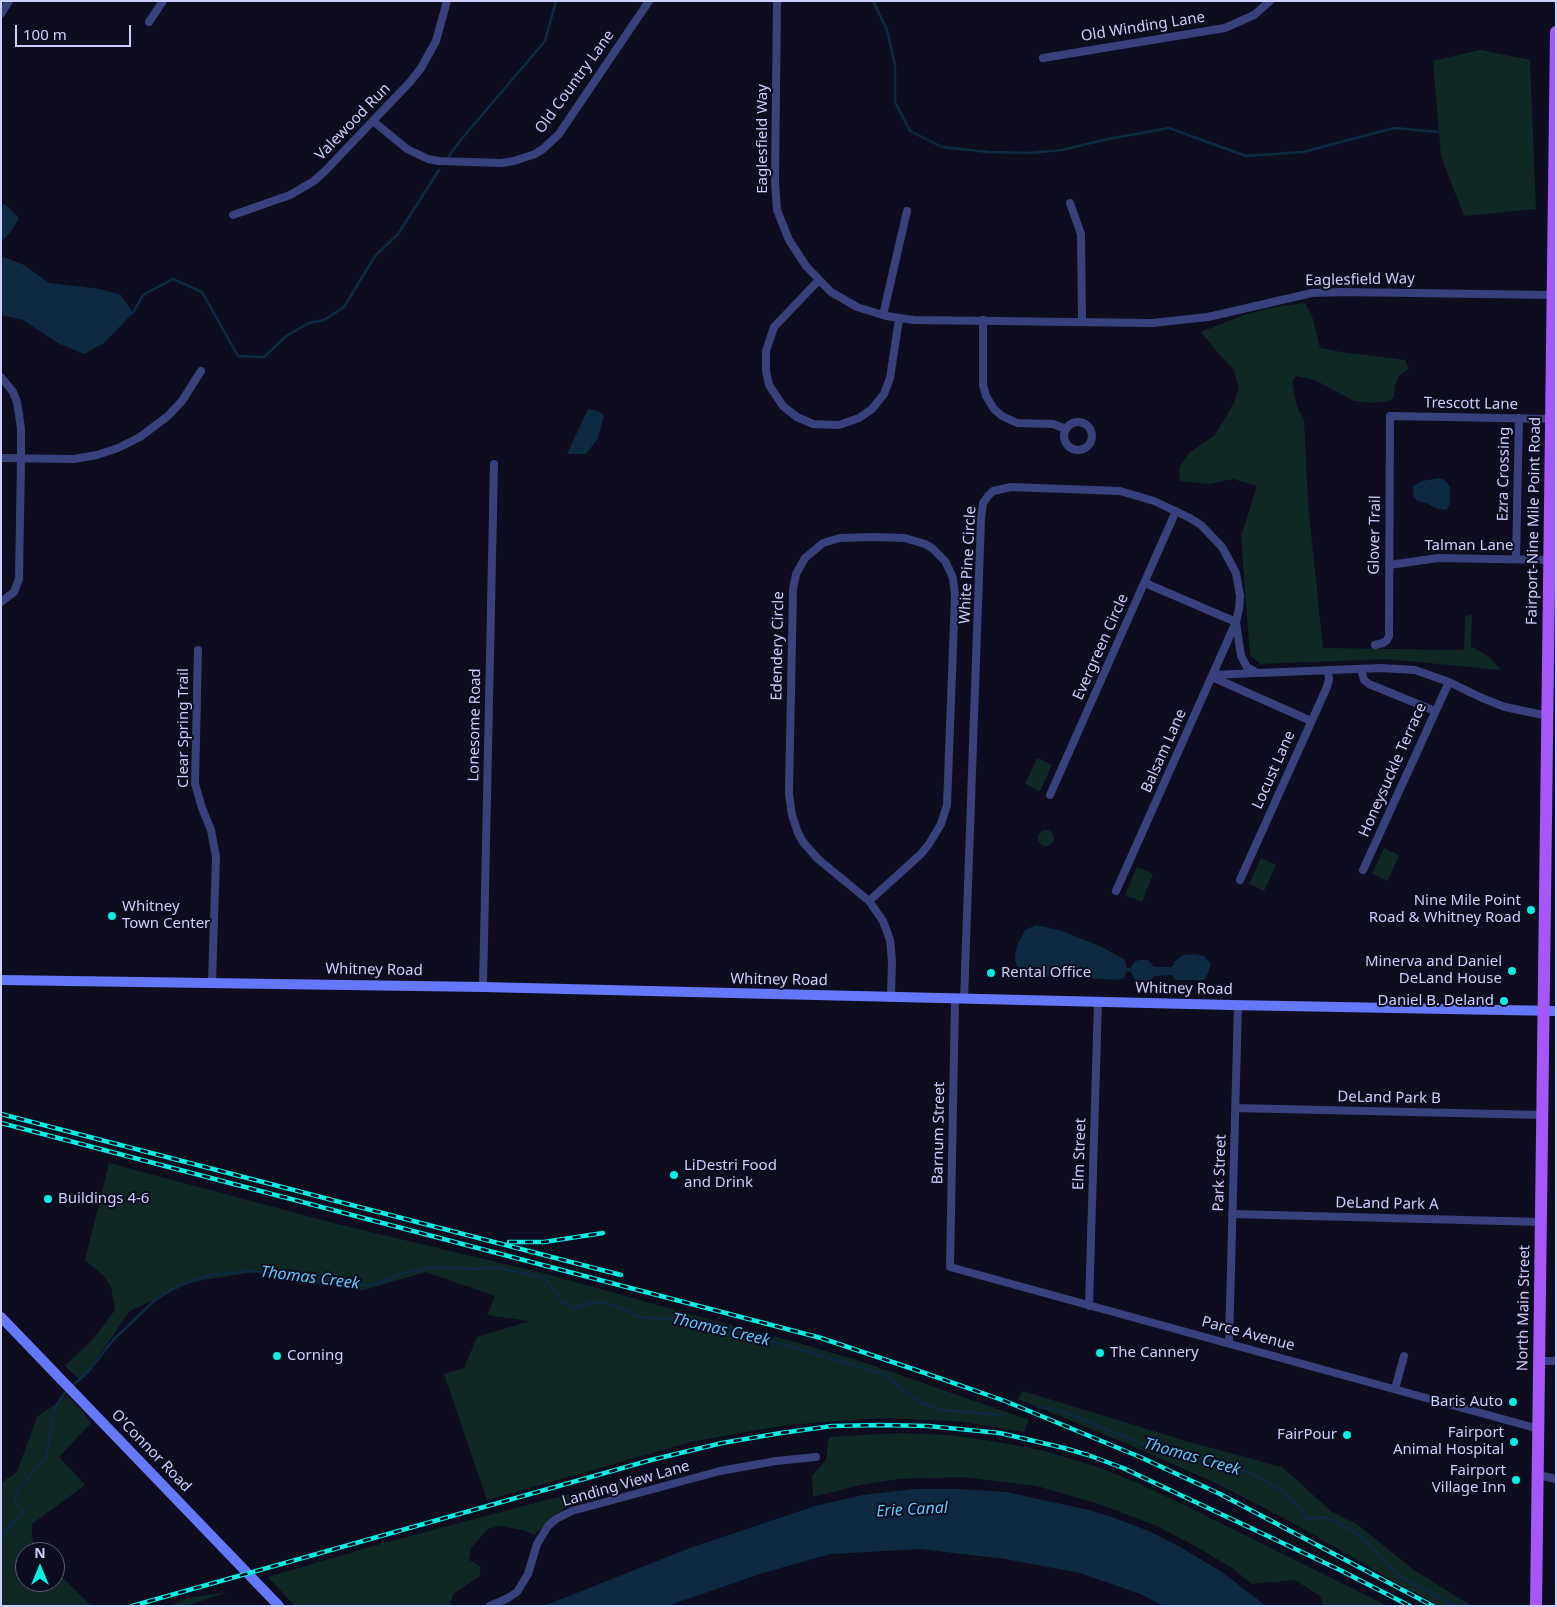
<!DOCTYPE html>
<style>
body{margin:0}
#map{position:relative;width:1557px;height:1607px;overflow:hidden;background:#0d0d1f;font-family:"Noto Sans",sans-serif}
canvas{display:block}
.frame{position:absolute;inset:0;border:2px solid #cccefd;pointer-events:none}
.north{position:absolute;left:15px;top:1542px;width:50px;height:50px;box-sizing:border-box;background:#0d0d1f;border:1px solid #595a78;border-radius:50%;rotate:0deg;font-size:14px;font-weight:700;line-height:20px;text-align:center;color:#cccefd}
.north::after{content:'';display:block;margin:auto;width:18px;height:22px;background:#08eee3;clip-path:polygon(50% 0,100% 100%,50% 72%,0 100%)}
.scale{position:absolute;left:15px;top:25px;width:116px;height:22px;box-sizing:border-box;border:2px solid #cccefd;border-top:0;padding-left:6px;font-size:15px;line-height:18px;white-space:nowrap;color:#cccefd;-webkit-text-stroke:4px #0d0d1f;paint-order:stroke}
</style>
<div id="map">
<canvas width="1557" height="1607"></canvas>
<div class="frame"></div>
<div class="north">N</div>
<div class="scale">100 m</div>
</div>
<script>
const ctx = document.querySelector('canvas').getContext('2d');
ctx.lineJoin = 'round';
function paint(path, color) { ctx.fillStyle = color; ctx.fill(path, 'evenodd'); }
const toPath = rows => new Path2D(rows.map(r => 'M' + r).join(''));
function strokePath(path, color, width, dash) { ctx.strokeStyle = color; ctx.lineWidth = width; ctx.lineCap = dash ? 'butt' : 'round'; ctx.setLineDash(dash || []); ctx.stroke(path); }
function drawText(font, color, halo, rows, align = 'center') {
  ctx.font = font + ' "Noto Sans",sans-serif'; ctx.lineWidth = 4; ctx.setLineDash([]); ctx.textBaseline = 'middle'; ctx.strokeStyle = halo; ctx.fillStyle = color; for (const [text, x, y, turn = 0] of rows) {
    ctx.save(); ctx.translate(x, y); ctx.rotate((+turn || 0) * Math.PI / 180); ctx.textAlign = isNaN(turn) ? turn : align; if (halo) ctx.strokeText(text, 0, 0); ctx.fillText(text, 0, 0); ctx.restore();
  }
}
paint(toPath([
 [1480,50,1530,60,1536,209,1464,216,1441,156,1433,61],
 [1305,303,1312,316,1320,348,1341,352,1405,360,1409,369,1399,376,1395,385,1394,397,1389,401,1374,403,1354,401,1315,380,1296,376,1292,382,1297,407,1304,420,1308,503,1323,648,1464,650,1465,616,1472,615,1471,646,1489,657,1501,670,1386,659,1260,664,1250,655,1241,536,1257,486,1233,479,1208,484,1179,481,1180,466,1189,453,1215,435,1234,403,1239,387,1233,369,1219,354,1201,332,1244,315,1280,306],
 [1037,758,1052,765,1040,791,1025,784],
 '1038 838a8 8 0 1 1 16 0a8 8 0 1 1-16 0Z',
 [1384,848,1399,855,1388,881,1372,874],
 [1261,858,1276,865,1264,891,1249,884],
 [1137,867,1153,874,1142,902,1125,895],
 [109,1163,337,1224,543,1273,708,1319,802,1344,863,1362,1029,1420,1024,1432,956,1421,880,1418,787,1425,695,1441,487,1500,444,1374,464,1368,477,1337,530,1321,487,1315,495,1296,426,1272,360,1291,272,1269,192,1282,130,1311,81,1381,65,1366,94,1338,115,1310,111,1287,104,1276,85,1260],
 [1023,1391,1189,1442,1282,1467,1332,1512,1358,1525,1414,1570,1472,1606,1440,1606,1388,1578,1302,1528,1220,1485,1125,1443,1018,1399],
 [67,1396,83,1412,91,1423,59,1457,85,1485,32,1524,32,1537,37,1552,25,1552,25,1582,55,1582,55,1570,91,1606,1,1606,1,1483,17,1472,37,1417],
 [899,1433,948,1435,992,1441,1045,1451,1098,1467,1140,1484,1192,1509,1388,1606,1323,1606,1320,1596,1295,1580,1252,1584,1232,1568,1195,1546,1157,1526,1099,1504,1037,1486,963,1477,898,1479,860,1485,813,1497,812,1476,826,1460,829,1437],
 [622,1480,621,1490,577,1498,550,1519,534,1535,523,1530,499,1526,488,1529,471,1548,469,1560,481,1567,479,1577,453,1594,450,1606,295,1606,268,1577,380,1544],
 [227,1592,186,1606,170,1606,189,1598]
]), '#102824');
paint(toPath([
 [5,204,19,218,12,230,1,243,1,256,24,265,49,283,100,289,121,295,133,313,104,343,84,354,58,343,23,320,1,315,1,205],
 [588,409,598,411,604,415,598,438,586,454,567,454],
 [1440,478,1445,480,1450,487,1450,503,1447,509,1444,510,1436,508,1426,503,1417,501,1414,497,1413,486,1422,481],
 [1036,925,1062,931,1102,947,1125,960,1127,968,1131,968,1134,962,1139,960,1148,960,1154,967,1172,967,1175,961,1183,955,1195,954,1204,956,1211,964,1208,973,1204,980,1175,980,1172,975,1154,976,1151,980,1145,981,1135,980,1131,972,1127,971,1124,978,1116,980,1057,976,1027,976,1021,974,1016,964,1015,957,1017,946,1025,930],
 [914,1489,962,1489,1006,1492,1089,1510,1112,1517,1151,1532,1180,1547,1222,1572,1266,1606,1164,1606,1140,1594,1080,1573,1005,1559,920,1549,830,1554,763,1573,667,1606,544,1606,690,1548,815,1506,863,1495]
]), '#0d2a42');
strokePath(toPath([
 [873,1,887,30,895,65,895,102,910,131,942,147,989,152,1030,153,1062,150,1103,140,1169,128,1246,156,1303,152,1394,128,1438,132],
 [449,156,459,142,545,41,556,1],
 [133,313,143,295,173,279,202,292,238,356,264,357,286,336,309,323,324,320,344,307,375,256,398,234,439,170],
 [71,1387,88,1372,113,1340,154,1301,177,1286,212,1275,248,1271,276,1273,322,1283,345,1285,374,1285,402,1273,435,1267,476,1269,495,1267,545,1278,563,1303,574,1308,587,1304,601,1302,613,1305,640,1317,665,1319,679,1317,740,1332,884,1374,919,1402,942,1410,1001,1415],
 [1038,1407,1062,1411,1157,1450,1222,1462,1259,1477,1282,1491,1302,1511,1307,1519,1326,1517,1351,1530,1369,1543,1389,1567,1400,1576,1456,1606],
 [1,1539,4,1533,23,1513,15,1501,17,1491,46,1457,55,1407,67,1390]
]), '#0d2a42', 2.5);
strokePath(toPath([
 [777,1,775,181,777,210,789,240,806,266,831,292,857,307,886,316,914,320,1152,323,1208,317,1312,293,1342,292,1552,295],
 [1,14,9,1],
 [149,22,163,1],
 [1043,58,1225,28,1254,15,1270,1],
 [373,121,407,149,428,159,439,161,501,163,514,161,535,154,543,149,559,134,649,1],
 [1070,203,1081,234,1082,321],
 [233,215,290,195,314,181,325,171,410,82,421,68,436,41,447,1],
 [818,281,774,327,766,351,766,371,769,385,783,406,797,417,813,424,839,425,859,418,872,409,884,394,890,378,899,319],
 [883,315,907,211],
 [983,320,983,385,986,396,994,409,1002,416,1017,423,1053,424,1066,429],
 [1,377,13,392,17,402,21,428,21,459,19,579,14,592,1,602],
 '1064 436a14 14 0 1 1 28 0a14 14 0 1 1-28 0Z',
 [1,458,74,459,97,455,118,448,140,437,168,416,182,401,201,371],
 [873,537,905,538,925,544,932,548,945,561,949,569,953,578,955,596,947,805,941,824,929,844,921,854,869,901,818,859,803,842,798,833,792,815,789,794,793,589,796,574,805,558,823,543,840,538,873,537],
 [1516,559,1519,418],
 [1389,565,1438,558,1549,560],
 [1375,645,1383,643,1387,640,1389,636,1390,416,1551,419],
 [198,650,195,784,202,808,211,830,216,857,212,982],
 [1361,669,1364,680,1369,684,1435,711],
 [1213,675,1255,673],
 [1212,677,1311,721],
 [1050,795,1176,511],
 [1363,870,1449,682],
 [1240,880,1327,687,1329,679,1328,670],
 [1116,891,1236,622,1145,583],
 [869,901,883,921,890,940,892,961,891,998],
 [483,987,494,464],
 [955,999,950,1267,1539,1429],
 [964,999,981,519,983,503,988,496,993,491,1011,487,1120,491,1154,501,1190,518,1201,525,1222,547,1236,573,1240,596,1239,609,1236,622,1241,656,1247,667,1257,673,1381,668,1415,670,1449,682,1482,698,1505,707,1548,716],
 [1235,1108,1543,1115],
 [1232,1214,1541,1222],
 [1089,1306,1098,1002],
 [1229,1343,1238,1005],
 [1540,1361,1556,1361],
 [1395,1389,1404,1356],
 [1538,1475,1556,1479],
 [490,1606,508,1598,517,1592,528,1574,537,1544,548,1526,556,1519,572,1511,720,1471,776,1461,816,1457]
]), '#39417c', 8);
strokePath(toPath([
 [1,980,483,987,1231,1005,1556,1011],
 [1,1317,279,1606]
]), '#6678fa', 10);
strokePath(toPath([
 [1536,1606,1556,32]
]), '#a557fa', 12);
const rail = toPath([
 [1,1114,621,1275],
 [1,1123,821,1338,919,1371,1005,1401,1140,1457,1220,1494,1433,1606],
 [509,1242,544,1242,603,1233],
 [132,1606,651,1460,722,1443,781,1433,832,1426,880,1425,928,1426,1000,1433,1064,1448,1088,1455,1123,1468,1340,1570,1410,1606]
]);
strokePath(rail, '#08eee3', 4.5);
strokePath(rail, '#0d0d1f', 2.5, [8]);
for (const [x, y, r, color] of [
 [1531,910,5,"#08eee3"],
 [112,916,5,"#08eee3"],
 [1512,971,5,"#08eee3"],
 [991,973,5,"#08eee3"],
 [1504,1001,5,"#08eee3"],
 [674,1175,5,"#08eee3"],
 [48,1199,5,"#08eee3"],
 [1100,1353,5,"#08eee3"],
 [277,1356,5,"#08eee3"],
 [1513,1402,5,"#08eee3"],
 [1347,1435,5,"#08eee3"],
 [1514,1442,5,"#08eee3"],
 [1516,1480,5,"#08eee3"]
]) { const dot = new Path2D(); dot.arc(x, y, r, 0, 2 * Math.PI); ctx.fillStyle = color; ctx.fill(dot); strokePath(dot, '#0d0d1f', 2); }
drawText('15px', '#cccefd', '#0d0d1f', [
 ["Old Winding Lane",1143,27,-9],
 ["Old Country Lane",575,82,-54],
 ["Valewood Run",353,122,-46],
 ["Eaglesfield Way",763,139,-90],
 ["Eaglesfield Way",1360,280,-1],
 ["Trescott Lane",1471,404,1],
 ["Ezra Crossing",1504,474,-89],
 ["Fairport-Nine Mile Point Road",1534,521,-89],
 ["Glover Trail",1375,535,-89],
 ["Talman Lane",1469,546],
 ["White Pine Circle",968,565,-87],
 ["Edendery Circle",778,646,-89],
 ["Evergreen Circle",1101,647,-66],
 ["Lonesome Road",475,725,-89],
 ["Clear Spring Trail",184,728,-90],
 ["Balsam Lane",1164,751,-66],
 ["Locust Lane",1274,770,-66],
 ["Honeysuckle Terrace",1393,770,-66],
 ["Whitney Road",374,970,1],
 ["Whitney Road",779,980,1],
 ["Whitney Road",1184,989,1],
 ["DeLand Park B",1389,1098,1],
 ["Barnum Street",939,1133,-89],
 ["Elm Street",1080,1154,-88],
 ["Park Street",1220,1173,-88],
 ["DeLand Park A",1387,1204,1],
 ["North Main Street",1524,1308,-89],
 ["Parce Avenue",1248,1334,15],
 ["O'Connor Road",151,1451,46],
 ["Landing View Lane",626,1484,-16]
]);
drawText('15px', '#cccefd', '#0d0d1f', [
 ["Nine Mile Point",1521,901],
 ["Road & Whitney Road",1521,918],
 ["Whitney",122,907,"left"],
 ["Town Center",122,924,"left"],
 ["Minerva and Daniel",1502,962],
 ["DeLand House",1502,979],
 ["Rental Office",1001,973,"left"],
 ["Daniel B. Deland",1494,1001],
 ["LiDestri Food",684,1166,"left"],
 ["and Drink",684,1183,"left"],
 ["Buildings 4-6",58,1199,"left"],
 ["The Cannery",1110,1353,"left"],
 ["Corning",287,1356,"left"],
 ["Baris Auto",1503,1402],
 ["Fairport",1504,1433],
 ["Animal Hospital",1504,1450],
 ["FairPour",1337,1435],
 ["Fairport",1506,1471],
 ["Village Inn",1506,1488]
], 'right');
drawText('italic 16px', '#5ec8fa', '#0d0d1f', [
 ["Thomas Creek",310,1278,7],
 ["Thomas Creek",721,1330,13],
 ["Thomas Creek",1192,1457,16],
 ["Erie Canal",912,1510,-3]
]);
</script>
